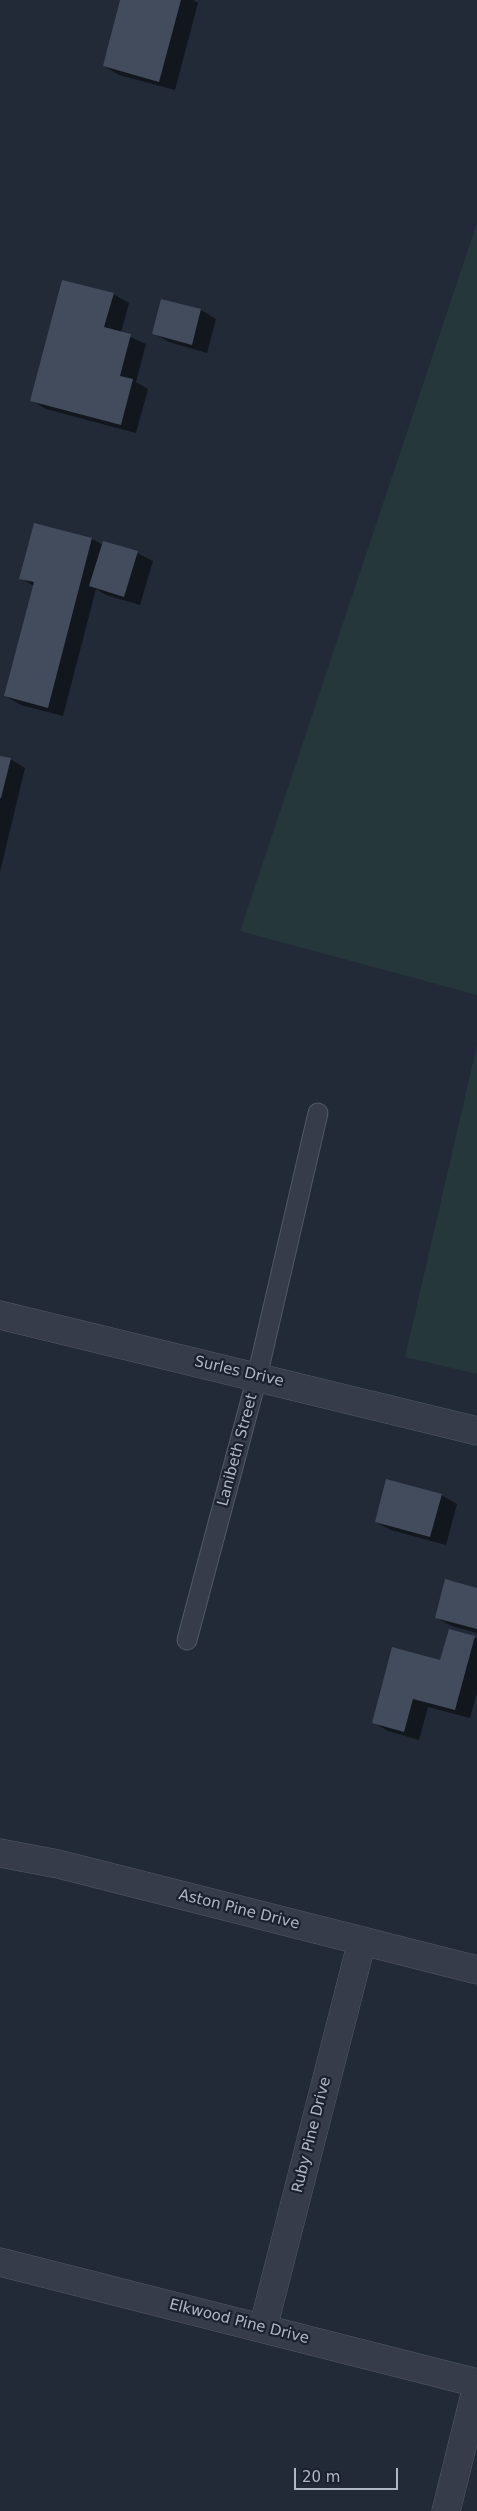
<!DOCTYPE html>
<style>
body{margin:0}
#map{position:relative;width:477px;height:2511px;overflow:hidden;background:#222a38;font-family:"DejaVu Sans",sans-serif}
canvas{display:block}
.scale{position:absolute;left:294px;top:2468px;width:104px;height:22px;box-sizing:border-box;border:2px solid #b0b7c5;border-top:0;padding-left:6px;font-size:15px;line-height:18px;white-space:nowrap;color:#b0b7c5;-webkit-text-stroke:4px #1b212d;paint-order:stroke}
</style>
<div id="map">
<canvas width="477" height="2511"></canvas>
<div class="scale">20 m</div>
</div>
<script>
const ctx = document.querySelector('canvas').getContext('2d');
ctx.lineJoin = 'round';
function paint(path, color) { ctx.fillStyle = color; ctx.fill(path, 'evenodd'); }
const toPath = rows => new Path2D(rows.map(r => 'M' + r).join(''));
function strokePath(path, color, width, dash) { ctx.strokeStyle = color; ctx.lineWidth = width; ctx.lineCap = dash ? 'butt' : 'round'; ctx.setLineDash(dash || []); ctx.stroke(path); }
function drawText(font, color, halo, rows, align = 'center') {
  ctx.font = font + ' "DejaVu Sans",sans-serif'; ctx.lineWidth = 4.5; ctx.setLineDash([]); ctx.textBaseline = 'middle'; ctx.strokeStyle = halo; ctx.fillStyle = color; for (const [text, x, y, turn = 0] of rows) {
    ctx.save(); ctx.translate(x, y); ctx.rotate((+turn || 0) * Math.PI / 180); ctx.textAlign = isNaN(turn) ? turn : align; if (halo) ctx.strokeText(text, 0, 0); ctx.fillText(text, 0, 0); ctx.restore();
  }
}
paint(toPath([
 [477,223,477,995,240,931],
 [477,1045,477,1374,405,1357]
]), '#25373a');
paint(toPath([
 [122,0,193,0,198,3,175,90,119,75,104,66],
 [113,294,129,303,121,333,146,344,136,382,148,389,136,433,46,409,31,400],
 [162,300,201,310,216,319,207,353,169,342,153,333],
 [35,524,92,539,103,545,137,553,153,561,140,605,106,595,96,589,63,716,21,705,5,696,34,586,20,578],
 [0,757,10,759,25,768,0,872],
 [441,1495,457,1504,446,1545,391,1530,376,1522],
 [477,1589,477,1633,452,1626,436,1618],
 [474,1637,477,1639,477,1692,470,1718,428,1707,419,1740,388,1731,373,1722]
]), '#0007');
paint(toPath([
 [120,0,181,0,159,82,103,66],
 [62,280,114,293,104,327,131,334,120,376,133,379,121,425,30,401],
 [161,299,201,309,192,345,152,334],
 [34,523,92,538,48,708,4,696,34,582,19,579],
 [103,541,138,551,124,597,89,586],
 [0,756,11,758,1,798,0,798],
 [386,1479,442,1494,430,1537,375,1522],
 [445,1579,477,1588,477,1629,435,1618],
 [449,1629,475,1636,455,1710,413,1699,404,1732,372,1723,392,1647,440,1660]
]), '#434c5d');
const lane = toPath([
 [187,1640,257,1377,318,1113]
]);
const street = toPath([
 [0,1315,477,1431],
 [0,1853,58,1864,477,1970],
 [0,2262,477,2383],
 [263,2328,362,1941],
 [446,2511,477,2386]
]);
strokePath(lane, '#535a67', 21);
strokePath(street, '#535a67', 29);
strokePath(lane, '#363c49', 19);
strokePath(street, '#363c49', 28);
drawText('15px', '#b0b7c5', '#1b212d', [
 ["Surles Drive",239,1372,13],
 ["Lanibeth Street",238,1450,-75],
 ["Aston Pine Drive",239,1910,14],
 ["Ruby Pine Drive",312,2135,-76],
 ["Elkwood Pine Drive",239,2322,14]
]);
</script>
